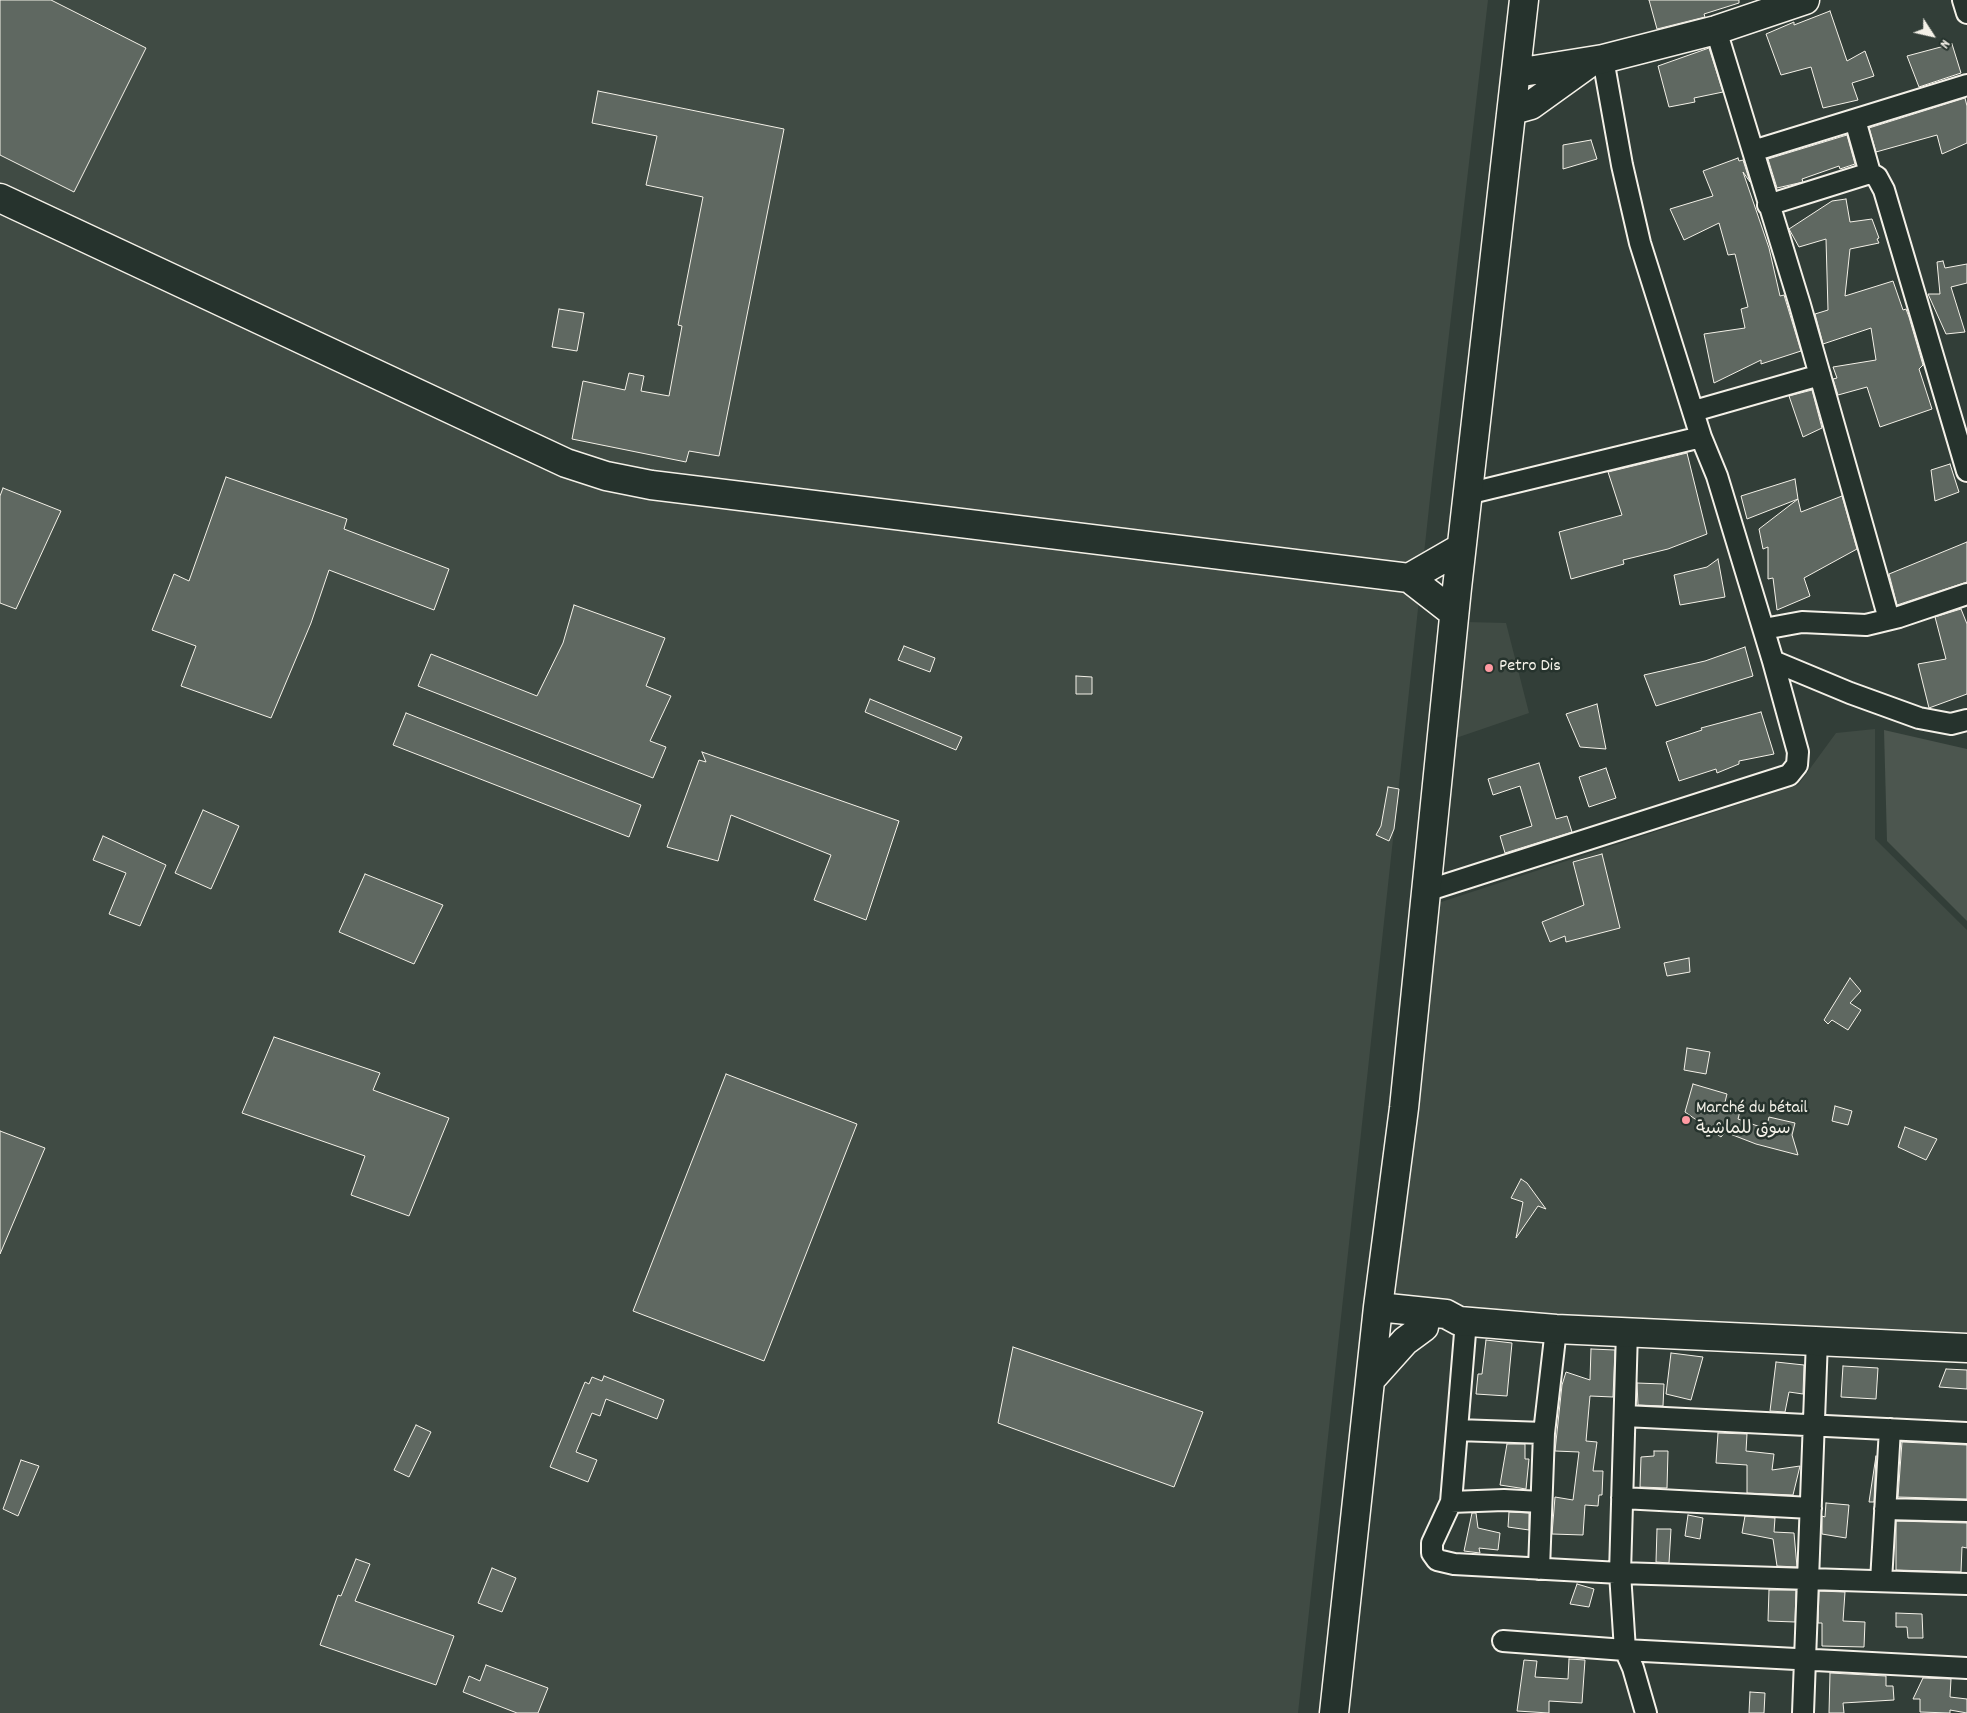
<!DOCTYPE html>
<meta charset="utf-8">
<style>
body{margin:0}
#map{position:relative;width:1967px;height:1713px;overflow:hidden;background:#323e38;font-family:Dekko,sans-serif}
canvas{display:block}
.north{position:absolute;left:1907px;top:10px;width:50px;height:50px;-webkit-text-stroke:4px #26332d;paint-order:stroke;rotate:125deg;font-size:14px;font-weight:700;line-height:20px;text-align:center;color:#f4f1e8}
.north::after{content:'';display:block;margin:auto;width:18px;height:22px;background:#f4f1e8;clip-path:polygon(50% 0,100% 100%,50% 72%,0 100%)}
</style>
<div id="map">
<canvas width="1967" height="1713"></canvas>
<div class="north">N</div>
</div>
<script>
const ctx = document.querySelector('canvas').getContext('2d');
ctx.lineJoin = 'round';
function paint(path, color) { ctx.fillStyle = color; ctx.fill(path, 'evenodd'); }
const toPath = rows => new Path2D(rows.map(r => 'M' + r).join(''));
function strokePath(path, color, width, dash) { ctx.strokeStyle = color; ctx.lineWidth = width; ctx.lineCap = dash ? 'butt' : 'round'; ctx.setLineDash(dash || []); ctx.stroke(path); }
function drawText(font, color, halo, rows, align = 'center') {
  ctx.font = font + ' Dekko,"Playpen Sans Arabic",sans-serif'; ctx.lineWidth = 5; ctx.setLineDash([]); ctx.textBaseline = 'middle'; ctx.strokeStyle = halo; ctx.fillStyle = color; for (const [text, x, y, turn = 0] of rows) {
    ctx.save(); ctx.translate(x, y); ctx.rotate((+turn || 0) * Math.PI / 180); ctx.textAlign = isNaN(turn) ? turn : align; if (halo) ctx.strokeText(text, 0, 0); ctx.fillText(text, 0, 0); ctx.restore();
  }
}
paint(toPath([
 [0,0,1488,0,1432,480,1298,1713,0,1713],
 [1466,622,1506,623,1529,713,1453,739],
 [1875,729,1875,839,1967,930,1967,1339,1382,1311,1432,905,1798,785,1836,733]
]), '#404b44');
paint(toPath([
 [1884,730,1967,749,1967,921,1887,841]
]), '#4c564f');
const building = toPath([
 [0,0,51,0,146,48,74,192,0,155,0,0],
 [1649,0,1739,0,1739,3,1704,14,1705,17,1657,29,1649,0],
 [1830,11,1847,61,1865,51,1874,76,1852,83,1858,100,1823,108,1811,67,1781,75,1766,34,1794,22,1794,25,1830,11],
 [1952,44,1961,73,1919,87,1907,56,1952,44],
 [1709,48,1723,92,1694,98,1695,102,1669,107,1658,66,1709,48],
 [598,91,784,129,719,456,689,451,686,462,572,439,583,381,625,390,629,373,644,376,641,391,669,396,682,326,678,325,703,197,646,185,657,136,592,123,598,91],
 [1965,98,1967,106,1967,143,1942,154,1937,135,1876,152,1869,128,1965,98],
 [1847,135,1855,164,1840,169,1839,166,1802,179,1803,182,1777,188,1768,159,1847,135],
 [1591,140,1597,159,1563,169,1563,145,1591,140],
 [1738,158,1739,161,1743,160,1750,182,1743,172,1769,248,1780,296,1784,295,1801,351,1761,364,1761,360,1714,383,1704,334,1745,328,1741,309,1748,307,1735,254,1728,255,1719,223,1684,240,1670,209,1713,196,1703,171,1738,158],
 [1846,199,1850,222,1872,219,1879,238,1877,239,1879,243,1850,249,1845,296,1893,281,1903,310,1906,309,1909,317,1923,365,1919,369,1932,409,1880,427,1867,387,1838,395,1833,379,1837,378,1833,367,1876,360,1871,328,1823,344,1815,314,1828,310,1826,239,1799,247,1789,229,1832,201,1846,199],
 [1943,261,1945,268,1967,264,1967,283,1951,287,1965,332,1946,334,1928,294,1940,294,1937,262,1943,261],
 [559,309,584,313,577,351,552,347,559,309],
 [1812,390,1822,428,1803,437,1789,396,1812,390],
 [1687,453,1707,534,1668,549,1623,560,1624,564,1571,579,1559,532,1622,515,1608,472,1687,453],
 [1950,464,1959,492,1935,501,1931,470,1950,464],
 [226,477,347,519,344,529,449,569,434,610,329,570,311,623,271,718,181,686,196,646,152,630,174,574,189,581,226,477],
 [1795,479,1798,499,1747,519,1741,496,1795,479],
 [3,488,61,511,16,609,0,603,0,496,3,488],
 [1842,496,1857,549,1804,578,1810,596,1777,610,1773,578,1768,579,1768,547,1763,549,1759,529,1798,499,1801,512,1842,496],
 [1967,542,1967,582,1897,605,1889,574,1967,542],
 [1718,559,1725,597,1680,605,1674,575,1707,567,1718,559],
 [574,605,665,638,646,686,671,696,650,741,666,747,653,778,418,686,431,654,537,696,563,643,574,605],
 [1961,609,1967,624,1967,694,1929,708,1918,664,1946,659,1935,617,1961,609],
 [904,646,935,658,930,672,898,660,904,646],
 [1745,647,1753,676,1656,706,1644,675,1705,661,1745,647],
 [1076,676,1092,677,1092,694,1076,694,1076,676],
 [870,699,962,737,956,750,865,712,870,699],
 [1597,704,1606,749,1580,747,1566,714,1597,704],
 [1761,712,1774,754,1739,761,1739,764,1717,773,1716,769,1679,781,1666,742,1702,730,1701,728,1761,712],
 [406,713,641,805,629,837,393,745,406,713],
 [702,752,899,821,866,920,814,900,831,855,731,815,718,861,667,847,699,760,706,762,702,752],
 [1539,763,1556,819,1567,816,1572,832,1505,853,1500,836,1532,826,1520,786,1493,795,1488,779,1539,763],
 [1606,768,1616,798,1589,807,1579,777,1606,768],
 [1388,787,1399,789,1394,829,1389,841,1376,835,1381,826,1388,787],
 [203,810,239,826,211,889,175,873,203,810],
 [103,836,166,865,140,926,109,914,126,873,93,860,103,836],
 [1602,854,1620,928,1566,942,1565,936,1550,942,1542,922,1584,905,1573,862,1602,854],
 [365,874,443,905,414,964,339,932,365,874],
 [1689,958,1690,972,1667,976,1664,963,1689,958],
 [1850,978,1861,991,1850,1003,1861,1010,1848,1030,1832,1020,1828,1024,1824,1020,1850,978],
 [274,1037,380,1073,373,1090,449,1118,409,1216,351,1195,365,1156,242,1113,274,1037],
 [1687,1048,1710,1052,1706,1074,1684,1070,1687,1048],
 [726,1074,857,1124,764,1361,633,1311,726,1074],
 [1693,1084,1727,1094,1724,1106,1740,1111,1738,1119,1766,1129,1769,1117,1795,1123,1792,1135,1798,1155,1756,1144,1725,1132,1721,1137,1685,1112,1693,1084],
 [1835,1106,1852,1111,1848,1125,1832,1121,1835,1106],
 [1905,1127,1937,1139,1926,1160,1898,1147,1905,1127],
 [0,1131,45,1148,0,1254,0,1131],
 [1521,1179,1527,1183,1546,1209,1538,1206,1516,1238,1523,1202,1511,1198,1521,1179],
 [1486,1340,1512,1343,1507,1396,1476,1394,1478,1374,1482,1374,1486,1340],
 [1013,1347,1203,1412,1174,1487,998,1423,1013,1347],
 [1591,1349,1615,1350,1613,1397,1590,1396,1586,1441,1597,1442,1593,1471,1603,1471,1602,1495,1599,1495,1598,1506,1585,1505,1583,1535,1552,1534,1555,1497,1573,1500,1579,1452,1555,1451,1562,1385,1566,1372,1590,1380,1591,1349],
 [1671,1353,1703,1357,1691,1400,1666,1394,1671,1353],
 [1776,1362,1804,1365,1803,1394,1789,1392,1785,1412,1770,1411,1776,1362],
 [1843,1366,1878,1368,1876,1399,1841,1397,1843,1366],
 [1946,1369,1967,1370,1967,1389,1939,1387,1946,1369],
 [604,1376,664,1400,657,1419,606,1399,600,1416,592,1413,576,1452,597,1460,588,1482,550,1467,585,1382,589,1384,592,1377,602,1381,604,1376],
 [1637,1383,1664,1384,1663,1406,1638,1405,1637,1383],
 [416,1425,431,1432,409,1477,394,1470,416,1425],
 [1718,1433,1747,1434,1746,1451,1774,1454,1772,1470,1800,1466,1793,1495,1747,1493,1747,1465,1716,1463,1718,1433],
 [1902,1442,1967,1445,1967,1499,1898,1497,1902,1442],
 [1507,1444,1525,1444,1525,1459,1529,1459,1526,1489,1500,1485,1507,1444],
 [1654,1451,1668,1451,1667,1488,1640,1487,1641,1457,1654,1456,1654,1451],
 [1876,1456,1874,1502,1869,1502,1876,1456],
 [21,1460,39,1466,18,1516,3,1509,21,1460],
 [1826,1503,1849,1505,1846,1538,1822,1534,1822,1516,1825,1517,1826,1503],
 [1509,1512,1529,1513,1529,1530,1508,1527,1509,1512],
 [1472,1513,1476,1513,1478,1528,1500,1533,1498,1550,1479,1548,1480,1553,1464,1551,1472,1513],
 [1688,1515,1703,1518,1700,1539,1685,1536,1688,1515],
 [1745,1516,1775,1518,1774,1532,1794,1533,1797,1567,1777,1566,1773,1539,1742,1533,1745,1516],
 [1896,1521,1967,1523,1967,1548,1962,1547,1961,1572,1896,1570,1896,1521],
 [1657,1529,1671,1529,1669,1563,1656,1562,1657,1529],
 [356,1559,370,1564,355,1601,454,1636,436,1685,320,1645,338,1595,341,1596,356,1559],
 [492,1568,516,1578,502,1612,478,1603,492,1568],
 [1577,1584,1594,1589,1589,1607,1570,1604,1577,1584],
 [1769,1590,1796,1590,1795,1622,1768,1621,1769,1590],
 [1819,1591,1845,1592,1843,1621,1865,1622,1864,1647,1822,1646,1822,1623,1818,1623,1819,1591],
 [1896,1613,1922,1614,1923,1638,1908,1638,1907,1627,1896,1627,1896,1613],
 [1569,1659,1585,1660,1582,1703,1549,1701,1549,1713,1517,1711,1524,1660,1537,1661,1535,1677,1568,1679,1569,1659],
 [486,1665,548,1688,538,1713,517,1713,463,1692,469,1676,480,1681,486,1665],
 [1830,1673,1886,1676,1886,1686,1893,1686,1894,1700,1843,1703,1844,1713,1829,1713,1830,1673],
 [1923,1678,1951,1679,1950,1697,1967,1699,1967,1713,1950,1710,1950,1713,1920,1712,1920,1699,1913,1699,1923,1678],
 [1750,1692,1765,1693,1764,1713,1749,1713,1750,1692]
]);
paint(building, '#5f6861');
strokePath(building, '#f4f1e8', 1);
const street = toPath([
 [1963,0,1967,13],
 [1716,30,1800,305,1889,619],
 [1603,59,1622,165,1640,243,1701,437,1717,476,1773,661],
 [1855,120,1870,173],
 [1753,151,1967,85],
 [1768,205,1870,173,1877,177,1884,190,1967,471],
 [1694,411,1820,375],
 [1467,494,1701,437],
 [1764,629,1802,622,1866,625,1899,617,1967,594],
 [1426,891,1789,775,1797,765,1798,752,1773,661,1850,693,1919,718,1951,724,1967,720],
 [1466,1321,1451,1502,1432,1543,1432,1553,1437,1560,1454,1564,1620,1573,1967,1584],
 [1627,1331,1620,1573,1625,1650,1633,1668,1646,1713],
 [1625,1416,1967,1433],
 [1457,1430,1544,1433],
 [1622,1498,1811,1508],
 [1451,1502,1504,1500,1541,1502],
 [1885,1509,1967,1511],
 [1539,1569,1544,1433,1556,1329],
 [1881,1581,1890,1429],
 [1503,1641,1625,1650,1967,1668],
 [1803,1713,1817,1340]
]);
const secondary = toPath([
 [1516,73,1603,59,1716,30,1805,0],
 [1513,110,1531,105,1588,64],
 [0,198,521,442,566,463,606,476,651,485,1409,578,1454,613],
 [1409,578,1461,548],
 [1378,1307,1446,1314,1459,1321,1556,1329,1967,1348],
 [1371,1379,1405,1341,1424,1327],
 [1334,1713,1378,1307,1404,1108,1457,588,1524,0]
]);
strokePath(street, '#f4f1e8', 24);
strokePath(secondary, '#f4f1e8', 31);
strokePath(street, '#26332d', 20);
strokePath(secondary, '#26332d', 28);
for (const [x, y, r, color] of [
 [1489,668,5,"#ff9aa2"],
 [1686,1120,5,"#ff9aa2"]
]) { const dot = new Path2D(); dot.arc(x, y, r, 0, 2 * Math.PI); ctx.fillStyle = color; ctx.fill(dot); strokePath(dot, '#26332d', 2); }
drawText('18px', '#f4f1e8', '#26332d', [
 ["Petro Dis",1499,668],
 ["Marché du bétail",1696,1110],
 ["سوق للماشية",1696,1131]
], 'left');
</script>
